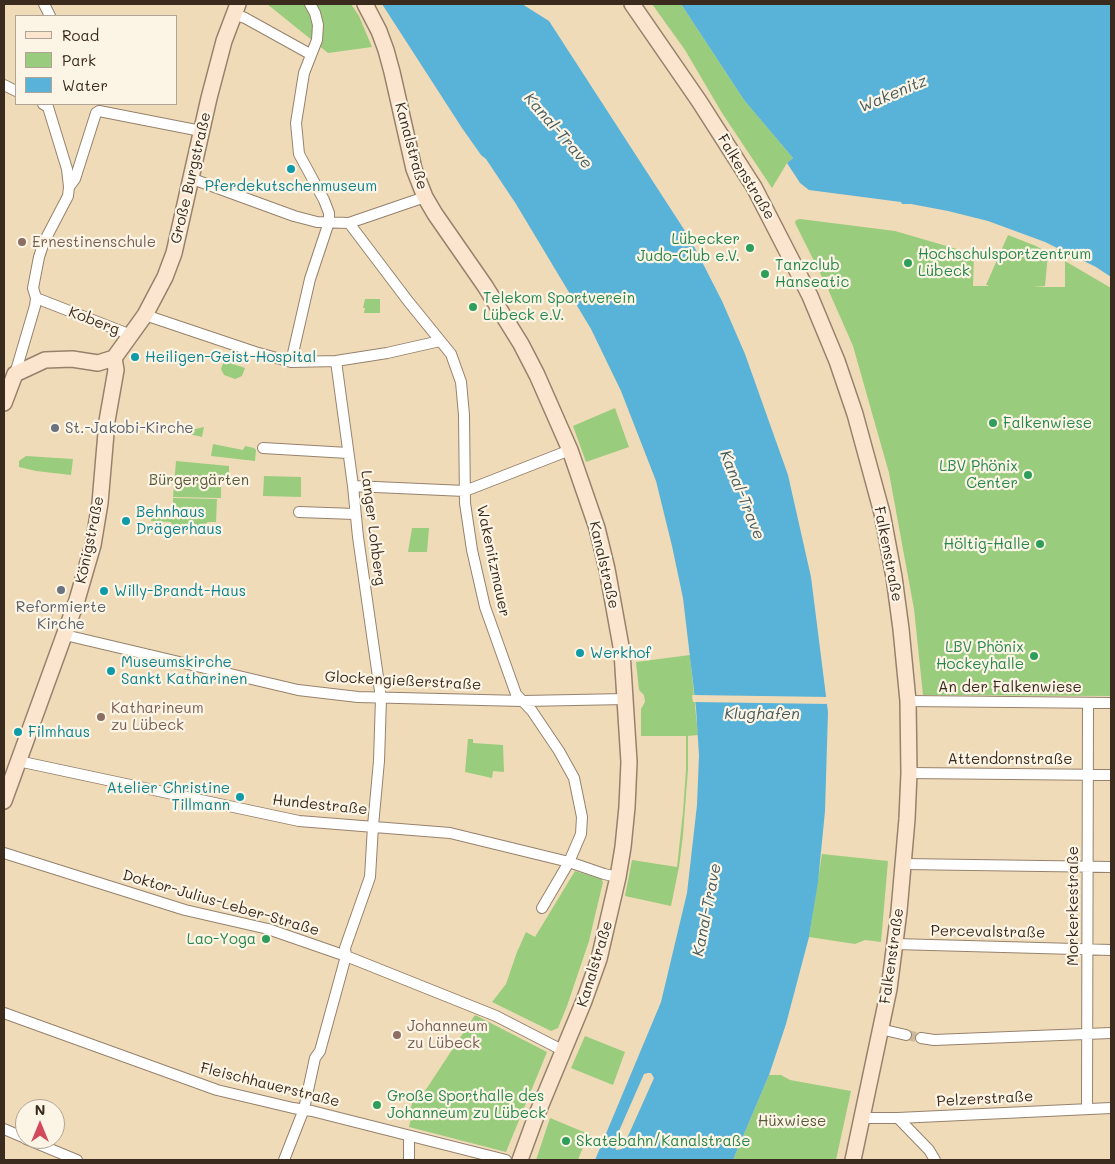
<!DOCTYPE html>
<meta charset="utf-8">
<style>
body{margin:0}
#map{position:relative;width:1115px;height:1164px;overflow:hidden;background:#f0dbb9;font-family:Mali,sans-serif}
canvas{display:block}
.frame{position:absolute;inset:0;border:5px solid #3b2a1e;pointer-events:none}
.legend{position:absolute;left:15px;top:15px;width:162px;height:90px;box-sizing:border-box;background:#fcf5e5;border:1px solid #afa495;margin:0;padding:6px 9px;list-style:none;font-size:15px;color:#3b2a1e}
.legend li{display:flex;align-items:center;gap:10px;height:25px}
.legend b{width:25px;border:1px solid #afa495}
.north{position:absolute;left:15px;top:1099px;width:50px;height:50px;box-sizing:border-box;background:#fcf5e5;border:1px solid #afa495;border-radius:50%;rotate:0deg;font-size:14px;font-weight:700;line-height:20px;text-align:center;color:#3b2a1e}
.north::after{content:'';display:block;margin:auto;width:18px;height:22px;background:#d1495b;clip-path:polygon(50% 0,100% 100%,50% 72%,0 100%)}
</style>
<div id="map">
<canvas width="1115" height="1164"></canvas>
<div class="frame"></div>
<ul class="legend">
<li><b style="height:6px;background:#fce5cf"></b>Road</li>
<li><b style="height:14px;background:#99cc7c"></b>Park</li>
<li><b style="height:14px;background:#59b2d7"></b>Water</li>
</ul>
<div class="north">N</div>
</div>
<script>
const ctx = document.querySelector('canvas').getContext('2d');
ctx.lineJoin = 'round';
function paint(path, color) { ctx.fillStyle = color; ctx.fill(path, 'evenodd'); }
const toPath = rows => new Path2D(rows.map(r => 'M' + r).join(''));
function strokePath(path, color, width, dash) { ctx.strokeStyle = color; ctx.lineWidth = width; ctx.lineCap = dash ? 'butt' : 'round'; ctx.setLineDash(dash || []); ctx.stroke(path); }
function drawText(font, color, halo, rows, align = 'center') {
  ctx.font = font + ' Mali,sans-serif'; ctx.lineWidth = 4.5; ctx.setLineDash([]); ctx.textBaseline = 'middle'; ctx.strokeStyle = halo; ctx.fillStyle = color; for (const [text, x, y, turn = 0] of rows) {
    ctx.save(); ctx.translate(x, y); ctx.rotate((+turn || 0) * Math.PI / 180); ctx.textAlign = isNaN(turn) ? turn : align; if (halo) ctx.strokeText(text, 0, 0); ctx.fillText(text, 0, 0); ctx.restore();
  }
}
paint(toPath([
 [267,4,351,4,359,16,372,47,328,53],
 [652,4,681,4,744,100,793,158,787,163,772,188,722,113,685,50],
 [800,219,895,231,974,254,973,286,988,286,988,285,986,285,1008,235,1036,246,1048,253,1045,286,1033,287,1065,287,1065,261,1111,288,1111,696,923,695,914,609,889,473,853,346,827,287,833,284,829,276,823,279,795,223,796,220],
 [365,299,380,299,380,313,364,313,365,308,363,308],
 [224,361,245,368,242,376,235,379,224,375,221,369],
 [615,408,629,447,586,462,573,426],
 [177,422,182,423,191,430,204,427,202,437,176,431],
 [213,444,243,450,245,446,254,448,256,450,255,461,211,456],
 [26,456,73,459,71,475,36,471,19,467,19,461],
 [176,461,229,466,229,482,221,482,221,498,173,497],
 [264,476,301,477,301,497,263,496],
 [173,498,217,499,216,522,208,522,197,530,171,531,171,522,151,521,152,511,173,511],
 [412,528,429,528,427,552,408,552],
 [690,655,698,735,688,736,688,769,683,835,679,867,671,906,625,896,632,860,677,867,683,812,686,769,686,736,641,736,641,709,645,702,644,695,639,690,636,662],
 [468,739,473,739,473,743,503,745,504,772,493,771,492,778,465,772],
 [822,854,888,861,881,942,865,940,855,944,809,937],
 [575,871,601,879,603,882,589,941,567,1006,558,1028,551,1031,492,1002,506,984,517,952,526,932,535,937],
 [475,1015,547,1052,506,1152,409,1127,411,1118,409,1116,414,1095,421,1097],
 [585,1036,625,1052,613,1085,571,1068],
 [769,1075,781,1075,790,1080,851,1091,836,1160,733,1160],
 [550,1118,591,1135,586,1139,578,1160,536,1160]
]), '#99cc7c');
paint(toPath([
 [382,4,522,4,549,21,687,234,697,252,722,301,745,354,788,475,811,577,828,712,825,811,818,882,809,937,786,1024,769,1075,733,1160,595,1160,661,1002,687,893,697,805,699,755,696,708,683,598,672,546,656,481,621,391,591,329,516,204,486,159,481,155,462,128],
 [648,1073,651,1073,654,1078,624,1145,622,1149,616,1150,615,1145,615,1140,644,1074],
 [681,4,1111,4,1111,277,1096,267,1045,242,988,221,948,211,911,204,902,204,901,202,809,190,800,183,787,163,793,158,744,100]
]), '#59b2d7');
paint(toPath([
 [692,695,829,697,830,704,693,702]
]), '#f0dbb9');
strokePath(toPath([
 [906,1035,921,1038]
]), '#ccb89a', 10, [10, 5]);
const street = toPath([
 [44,4,50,16],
 [234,14,245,18,310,54],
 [4,85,16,91],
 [43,104,48,107,67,169,69,187],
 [190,178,294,216,317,222,349,223,425,197],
 [349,223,408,301,451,354,461,382,464,415,465,503,472,550,485,607,516,694,532,711,559,751,574,778,582,817,581,834,569,862,542,908],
 [36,298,131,335],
 [145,315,255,352,291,362,336,361,387,353,440,341],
 [291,362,310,279,329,222,329,213,324,200,299,154,296,123,304,73,317,40,318,25,315,13,310,4],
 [15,374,35,306,36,298,33,288,39,257,44,242,68,196,69,187,75,179,96,113,99,111,201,131],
 [263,448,348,453],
 [353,486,465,491,570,450],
 [299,512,355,514],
 [65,635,298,690,358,697,523,701,626,699],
 [908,701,1111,703],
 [18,761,299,821,450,833,569,862,604,874,618,877],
 [909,773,1111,775],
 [4,853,185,910,268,929,346,956,496,1016,564,1051],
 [903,864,1111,867],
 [895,944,1111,950],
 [4,1013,217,1090,293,1108,312,1111,506,1160],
 [880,1029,906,1035],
 [921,1038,934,1040,1111,1033],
 [1087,1109,1088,703],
 [861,1118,898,1118,1111,1108],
 [898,1118,929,1150,935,1160],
 [4,1129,25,1138],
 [409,1136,409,1160],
 [26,1139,77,1160],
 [284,1160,304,1109,315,1058,320,1051,346,956,345,948,370,877,373,826,379,761,381,698,358,537,353,486,336,361]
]);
const secondary = toPath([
 [365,4,379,31,386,50,392,72,414,169,425,197,435,214,485,286,521,344,537,375,570,450,597,528,607,569,622,652,629,762,627,807,623,847,618,877,599,959,584,1001,535,1119,520,1160],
 [632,4,699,101,754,187,810,296,837,361,855,414,882,513,894,577,901,629,908,701,909,773,907,819,899,911,889,989,853,1160],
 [4,403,15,374,45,360,72,359,98,363,114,358,145,315,165,277,174,253,209,98,224,41,238,4],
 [4,801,77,600,93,545,100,503,107,421,116,370,114,358]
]);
strokePath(street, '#96826c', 12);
strokePath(secondary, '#96826c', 18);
strokePath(street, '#fff', 10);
strokePath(secondary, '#fce5cf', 15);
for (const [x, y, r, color] of [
 [291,169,5,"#0f9aa8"],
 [22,242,5,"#8d6e63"],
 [750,248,5,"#2e9e5b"],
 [908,263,5,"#2e9e5b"],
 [765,274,5,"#2e9e5b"],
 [473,307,5,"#2e9e5b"],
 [135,357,5,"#0f9aa8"],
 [993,423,5,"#2e9e5b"],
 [55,428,5,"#6b7280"],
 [1028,475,5,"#2e9e5b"],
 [126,521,5,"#0f9aa8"],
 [1040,544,5,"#2e9e5b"],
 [61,590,5,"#6b7280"],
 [104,591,5,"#0f9aa8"],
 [580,653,5,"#0f9aa8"],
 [1034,656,5,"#2e9e5b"],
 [111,671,5,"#0f9aa8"],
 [101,717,5,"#8d6e63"],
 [18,732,5,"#0f9aa8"],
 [240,797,5,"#0f9aa8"],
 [266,939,5,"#2e9e5b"],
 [397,1035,5,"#8d6e63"],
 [377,1105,5,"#2e9e5b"],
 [566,1141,5,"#2e9e5b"]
]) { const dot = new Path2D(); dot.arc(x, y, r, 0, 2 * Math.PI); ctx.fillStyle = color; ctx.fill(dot); strokePath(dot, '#fcf5e5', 2); }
drawText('15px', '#3b2a1e', '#fcf5e5', [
 ["Kanalstraße",411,146,75],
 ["Falkenstraße",746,177,59],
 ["Große Burgstraße",191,178,-77],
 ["Koberg",94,321,21],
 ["Langer Lohberg",373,528,83],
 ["Königstraße",90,540,-78],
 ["Falkenstraße",888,554,79],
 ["Wakenitzmauer",493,561,78],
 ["Kanalstraße",604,565,77],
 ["Glockengießerstraße",403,681,3],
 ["An der Falkenwiese",1010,687],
 ["Attendornstraße",1010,759],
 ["Hundestraße",320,805,6],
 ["Doktor-Julius-Leber-Straße",221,903,16],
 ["Morkerkestraße",1073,906,-90],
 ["Percevalstraße",988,932,1],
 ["Falkenstraße",892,956,-82],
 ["Kanalstraße",595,964,-73],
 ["Fleischhauerstraße",270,1085,14],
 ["Pelzerstraße",985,1099,-3]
]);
drawText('15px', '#0d838f', '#fcf5e5', [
 ["Pferdekutschenmuseum",291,186,"center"],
 ["Heiligen-Geist-Hospital",145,357],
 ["Behnhaus",136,512],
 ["Drägerhaus",136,529],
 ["Willy-Brandt-Haus",114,591],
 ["Werkhof",590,653],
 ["Museumskirche",121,662],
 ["Sankt Katharinen",121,679],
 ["Filmhaus",28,732],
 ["Atelier Christine",230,788,"right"],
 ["Tillmann",230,805,"right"]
], 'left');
drawText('15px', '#27864d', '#fcf5e5', [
 ["Lübecker",740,239,"right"],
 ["Judo-Club e.V.",740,256,"right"],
 ["Hochschulsportzentrum",918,254],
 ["Lübeck",918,271],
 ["Tanzclub",775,265],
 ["Hanseatic",775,282],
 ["Telekom Sportverein",483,298],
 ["Lübeck e.V.",483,315],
 ["Falkenwiese",1003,423],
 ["LBV Phönix",1018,466,"right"],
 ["Center",1018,483,"right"],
 ["Höltig-Halle",1030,544,"right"],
 ["LBV Phönix",1024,647,"right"],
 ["Hockeyhalle",1024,664,"right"],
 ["Lao-Yoga",256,939,"right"],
 ["Große Sporthalle des",387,1096],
 ["Johanneum zu Lübeck",387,1113],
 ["Skatebahn/Kanalstraße",576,1141]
], 'left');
drawText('15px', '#785e54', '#fcf5e5', [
 ["Ernestinenschule",32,242],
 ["Katharineum",111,708],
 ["zu Lübeck",111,725],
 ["Johanneum",407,1026],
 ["zu Lübeck",407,1043]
], 'left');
drawText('15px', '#5b616d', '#fcf5e5', [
 ["St.-Jakobi-Kirche",65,428],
 ["Reformierte",61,607,"center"],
 ["Kirche",61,624,"center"]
], 'left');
drawText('15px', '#575b3a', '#fcf5e5', [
 ["Bürgergärten",199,480],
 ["Hüxwiese",792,1121]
]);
drawText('italic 16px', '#465a5f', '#fcf5e5', [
 ["Wakenitz",893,94,-23],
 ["Kanal-Trave",558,131,49],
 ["Kanal-Trave",742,495,68],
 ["Klughafen",762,714],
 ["Kanal-Trave",707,910,-79]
]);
</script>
